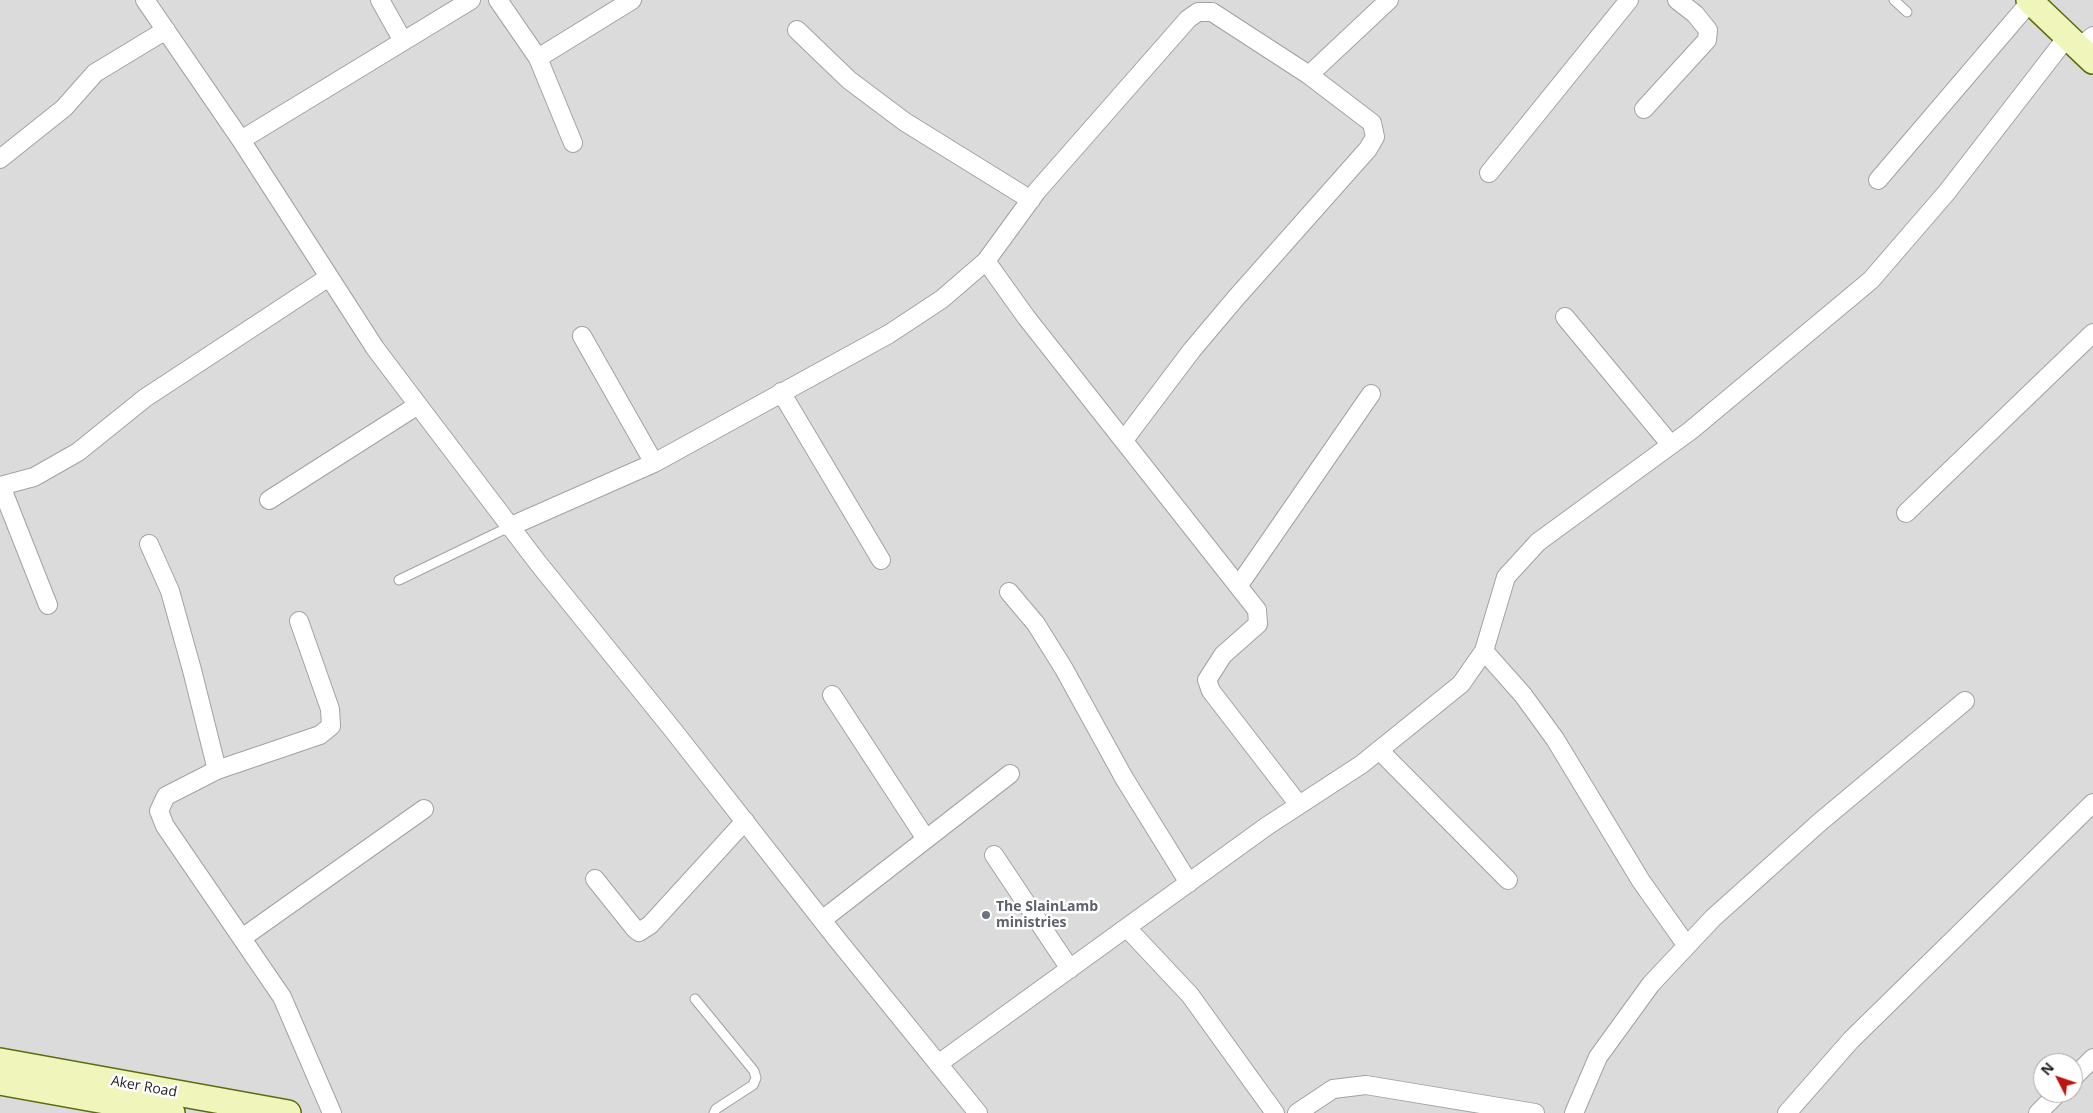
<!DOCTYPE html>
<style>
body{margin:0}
#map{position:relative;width:2093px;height:1113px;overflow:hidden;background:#eeebe4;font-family:"Open Sans",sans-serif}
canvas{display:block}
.north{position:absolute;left:2033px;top:1053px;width:50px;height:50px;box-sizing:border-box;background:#fff;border:1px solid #a5a5a5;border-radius:50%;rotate:311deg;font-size:14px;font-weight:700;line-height:20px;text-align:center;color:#1e1e1e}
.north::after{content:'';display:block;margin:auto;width:18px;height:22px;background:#bc150f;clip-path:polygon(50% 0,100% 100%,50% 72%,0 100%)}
</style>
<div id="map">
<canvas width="2093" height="1113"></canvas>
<div class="north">N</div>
</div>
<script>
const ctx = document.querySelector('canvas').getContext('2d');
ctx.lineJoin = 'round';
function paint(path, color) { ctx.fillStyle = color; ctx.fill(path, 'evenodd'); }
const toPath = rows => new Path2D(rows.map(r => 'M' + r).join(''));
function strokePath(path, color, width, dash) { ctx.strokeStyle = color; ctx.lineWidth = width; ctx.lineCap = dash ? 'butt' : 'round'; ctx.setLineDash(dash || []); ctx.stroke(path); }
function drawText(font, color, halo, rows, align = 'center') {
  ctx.font = font + ' "Open Sans",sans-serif'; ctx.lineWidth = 5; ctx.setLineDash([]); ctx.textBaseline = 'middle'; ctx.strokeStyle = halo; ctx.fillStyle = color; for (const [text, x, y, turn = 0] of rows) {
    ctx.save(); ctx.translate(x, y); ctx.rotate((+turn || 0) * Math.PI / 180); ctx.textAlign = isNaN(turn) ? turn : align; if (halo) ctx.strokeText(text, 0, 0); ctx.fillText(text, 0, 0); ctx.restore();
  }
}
paint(toPath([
 [0,0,2093,0,2093,1113,0,1113],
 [2043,1063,2073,1063,2073,1093,2043,1093]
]), '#dcdbdb');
const lane = toPath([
 [1894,0,1907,12],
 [399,580,509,527],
 [695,999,754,1071,756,1078,753,1085,716,1109,714,1113]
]);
const street = toPath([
 [145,0,241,140,375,348,418,405,538,563,673,730,836,938,978,1113],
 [380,0,403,41],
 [498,0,538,58,573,143],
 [797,30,849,80,905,122,1031,200],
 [2079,47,2093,36],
 [538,58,632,0],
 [1644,109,1707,40,1708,30,1695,14,1677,0],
 [241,140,471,0],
 [0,159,64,108,95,73,166,30],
 [1489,173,1629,0],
 [1878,180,2030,2],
 [986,261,1026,317,1257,610,1258,624,1223,655,1207,680,1211,691,1299,805],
 [1565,317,1671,445],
 [582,336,654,463],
 [781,392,881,560],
 [1124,440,1192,350,1235,299,1368,149,1375,137,1372,123,1309,75],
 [0,486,34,477,78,452,145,398,329,277],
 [1,486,48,605],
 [269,500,418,405],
 [1906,513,2093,333],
 [509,527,654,463,889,334,942,299,986,261,1037,191,1188,19,1198,12,1212,12,1309,75,1389,0],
 [149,544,170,591,192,670,217,770],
 [1239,585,1371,394],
 [1009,592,1036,624,1064,669,1124,778,1189,883],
 [299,621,330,709,331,726,320,735,217,770,166,796,159,811,165,826,282,997,332,1113],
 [1484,651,1523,695,1555,739,1641,881,1687,946],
 [832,695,926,839],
 [1379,750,1508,880],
 [994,855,1070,969],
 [595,879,635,929,639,932,650,925,745,821],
 [822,920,1010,774],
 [1127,928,1190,995,1275,1113],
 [242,938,424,809],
 [938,1064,1267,826,1362,764,1461,684,1484,651,1506,577,1538,542,1690,431,1871,280,1947,192,2067,37],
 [2073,1078,2093,1058],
 [1297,1113,1333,1089,1366,1085,1535,1113],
 [1574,1113,1598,1057,1651,984,1713,918,1820,822,1965,701],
 [1787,1113,1851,1040,2093,803],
 [2038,1113,2058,1093]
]);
const secondary = toPath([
 [2029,0,2093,61],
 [0,1061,288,1113],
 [0,1082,172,1113]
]);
strokePath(lane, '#a2a2a2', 11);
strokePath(street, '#a2a2a2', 20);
strokePath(secondary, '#5f6c0d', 28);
strokePath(lane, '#fff', 9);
strokePath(street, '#fff', 18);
strokePath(secondary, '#f0f5bc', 25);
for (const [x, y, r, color] of [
 [986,915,5,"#6b7280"]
]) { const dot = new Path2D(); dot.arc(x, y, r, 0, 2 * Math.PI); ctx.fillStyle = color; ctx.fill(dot); strokePath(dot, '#fff', 2); }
drawText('bold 14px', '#5b616d', '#fff', [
 ["The SlainLamb",996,907],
 ["ministries",996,923]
], 'left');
drawText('14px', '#1e1e1e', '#fff', [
 ["Aker Road",144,1087,10]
]);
</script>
